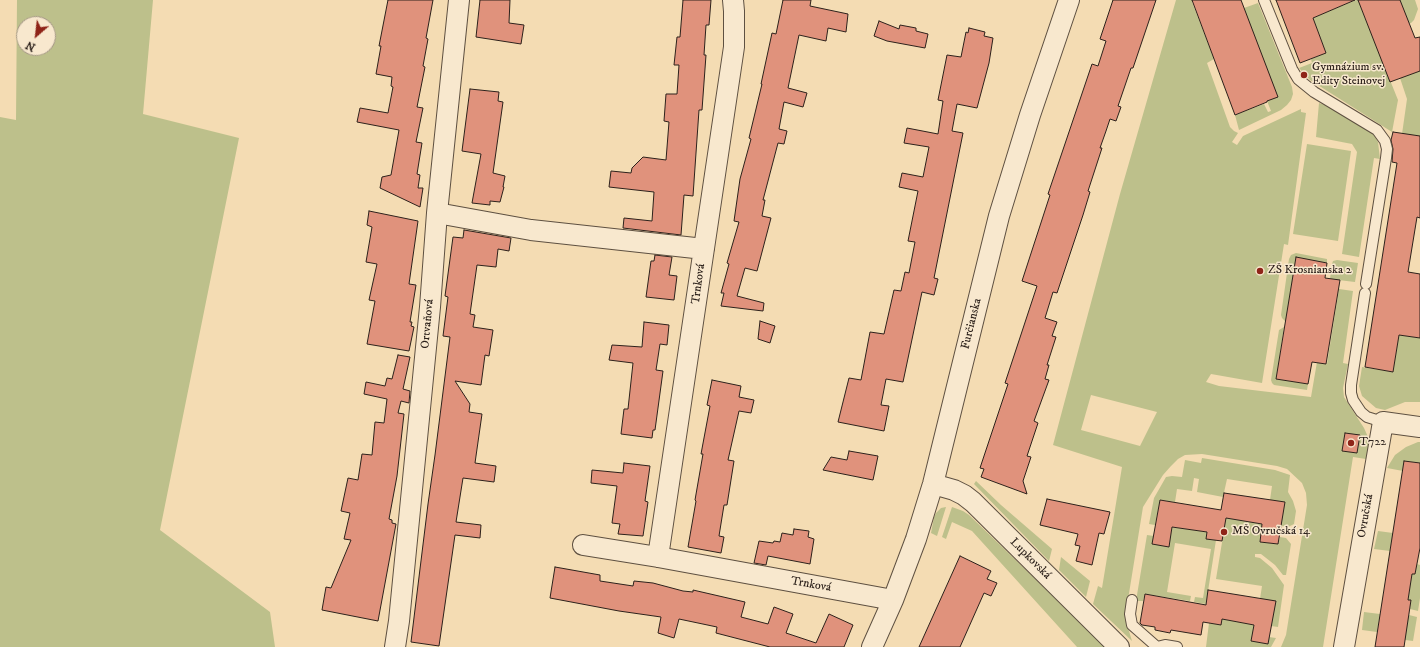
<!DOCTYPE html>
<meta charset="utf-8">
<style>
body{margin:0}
#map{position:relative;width:1420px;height:647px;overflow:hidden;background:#f4dcb3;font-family:"IM FELL DW Pica",serif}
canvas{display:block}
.north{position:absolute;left:16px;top:16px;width:40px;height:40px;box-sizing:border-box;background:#f8e8ce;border:1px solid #a69886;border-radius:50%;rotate:208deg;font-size:11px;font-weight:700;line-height:16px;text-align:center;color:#2c211b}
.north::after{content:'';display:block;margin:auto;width:14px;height:18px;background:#8f2418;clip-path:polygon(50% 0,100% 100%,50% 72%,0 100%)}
</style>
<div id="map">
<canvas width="1420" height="647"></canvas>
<div class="north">N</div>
</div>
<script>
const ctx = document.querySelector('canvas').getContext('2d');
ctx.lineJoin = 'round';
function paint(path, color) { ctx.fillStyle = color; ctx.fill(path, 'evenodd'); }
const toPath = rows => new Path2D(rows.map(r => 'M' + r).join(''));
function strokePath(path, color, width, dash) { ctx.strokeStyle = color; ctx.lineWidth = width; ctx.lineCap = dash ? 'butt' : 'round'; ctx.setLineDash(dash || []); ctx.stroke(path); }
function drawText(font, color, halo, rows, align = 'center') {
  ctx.font = font + ' "IM FELL DW Pica",serif'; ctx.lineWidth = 3; ctx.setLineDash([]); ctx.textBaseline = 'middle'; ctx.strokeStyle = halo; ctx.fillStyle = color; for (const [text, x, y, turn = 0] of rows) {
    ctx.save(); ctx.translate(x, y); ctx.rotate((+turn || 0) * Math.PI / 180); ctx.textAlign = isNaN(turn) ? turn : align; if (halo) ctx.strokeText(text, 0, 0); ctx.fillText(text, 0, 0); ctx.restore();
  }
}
paint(toPath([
 [17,0,153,0,143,114,239,138,160,530,270,612,275,647,0,647,0,117,16,120],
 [24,24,48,24,48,48,24,48],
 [1176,0,1197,0,1192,2,1214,59,1207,63,1230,127,1234,131,1238,133,1232,142,1237,145,1243,136,1301,109,1301,112,1306,113,1288,245,1284,244,1262,383,1211,374,1206,382,1219,386,1311,397,1317,362,1327,364,1339,289,1353,291,1343,363,1348,364,1343,388,1344,397,1364,428,1368,437,1369,445,1366,459,1353,457,1323,647,1281,647,1286,635,1307,505,1306,493,1302,483,1287,469,1277,466,1202,454,1185,455,1178,459,1171,466,1163,475,1143,507,1125,618,1132,641,1093,604,1098,586,1102,588,1122,467,1053,445,1120,194],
 [1091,395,1157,412,1140,446,1081,430],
 [1345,433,1360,436,1357,453,1342,451],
 [1356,0,1370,0,1361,8,1398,100,1392,132,1310,80,1299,68,1312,63,1311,59,1326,53,1313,18],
 [1400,0,1415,0,1418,9,1414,20,1411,23,1382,34],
 [1258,3,1292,87,1293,94,1291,100,1287,105,1281,110,1239,130,1235,115,1264,104,1268,112,1271,111,1259,81,1244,8],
 [1420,71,1420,136,1402,134,1407,99,1400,78],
 [1319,103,1331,107,1368,130,1375,136,1378,142,1380,159,1374,158,1359,257,1342,254,1357,152,1352,144,1316,137],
 [1307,144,1351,151,1338,241,1293,234],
 [1296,253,1327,259,1327,263,1296,258,1286,319,1291,322,1285,321,1282,318,1281,315,1289,259,1291,255],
 [1337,260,1358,263,1355,282,1330,279,1332,264,1333,261],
 [1284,327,1276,379,1308,384,1307,390,1274,385,1272,383,1271,380,1279,330],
 [1399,335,1420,338,1420,402,1405,402,1385,410,1376,408,1362,396,1359,386,1362,367,1393,372],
 [1418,442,1420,442,1420,463,1404,461,1403,471,1387,468,1395,455,1406,447],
 [1202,458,1275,470,1290,475,1288,492,1293,501,1296,511,1294,524,1288,527,1281,526,1285,502,1270,500,1272,486,1227,479,1223,497,1197,492,1199,479,1194,478,1192,491,1177,489,1175,502,1160,500,1155,525,1149,524,1154,498,1166,477,1172,476,1182,477,1185,460,1201,463],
 [976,481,1001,505,1052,549,1049,561,974,484],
 [946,507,937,536,931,533,934,517,936,513,941,508],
 [952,507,963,511,969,515,1106,647,1077,647,972,531,952,522,946,539,942,537],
 [1226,518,1262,524,1260,542,1278,544,1280,537,1286,538,1291,544,1286,575,1283,575,1275,565,1261,554,1255,554,1255,557,1260,558,1272,568,1284,585,1278,627,1271,626,1260,599,1262,586,1216,579],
 [1172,527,1207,532,1206,539,1216,540,1206,604,1194,602,1195,597,1203,598,1211,549,1175,543,1167,592,1191,596,1190,601,1145,594,1143,601,1136,601,1147,535,1154,536,1169,547],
 [1378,531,1393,533,1390,551,1374,549],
 [1061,557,1090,581,1086,597,1059,570],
 [1417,564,1420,565,1420,598,1418,611,1410,609,1411,601,1408,600,1412,574,1415,574],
 [1364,612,1380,614,1377,632,1362,630],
 [1409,615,1417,617,1413,641,1405,640,1405,618,1408,618],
 [1222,619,1254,625,1252,641,1268,644,1269,637,1276,638,1271,647,1206,647,1209,623,1221,625]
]), '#bdc08b');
const building = toPath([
 [388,0,433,0,426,38,428,39,423,66,425,67,417,107,423,108,416,142,422,143,417,174,420,175,418,188,423,188,420,207,380,188,382,177,391,175,399,130,357,122,360,108,388,113,393,87,391,86,392,77,376,74,381,46,379,46,388,0],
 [480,0,510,0,509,23,524,25,521,44,476,37,480,0],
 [683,0,711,0,709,25,706,25,704,55,706,55,702,110,699,110,693,196,684,195,681,235,623,228,624,218,652,221,654,192,609,187,611,171,631,173,632,168,643,157,666,160,669,122,664,121,666,94,677,94,679,65,674,65,677,37,680,37,683,0],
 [783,0,811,0,810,6,848,14,846,32,828,28,826,41,799,35,788,88,807,93,803,107,784,102,779,129,787,131,784,144,778,143,763,200,765,200,762,216,771,218,757,271,745,268,737,296,764,303,763,311,721,306,724,293,721,293,729,264,727,263,739,222,734,221,740,179,751,139,749,138,762,84,761,84,772,33,776,34,783,0],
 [1113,0,1156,0,1133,68,1131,68,1118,106,1121,107,1116,121,1110,119,1106,131,1100,148,1102,148,1088,191,1090,192,1083,215,1057,293,1053,292,1045,318,1057,322,1052,336,1056,337,1047,365,1049,365,1045,379,1049,380,1034,421,1038,423,1027,456,1031,457,1023,481,1027,494,981,477,984,469,980,468,1008,384,1005,383,1037,286,1022,281,1050,195,1048,194,1092,64,1098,66,1106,41,1100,39,1113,0],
 [1192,0,1241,0,1278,97,1267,101,1267,102,1235,115,1192,0],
 [1276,0,1355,0,1313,18,1326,53,1300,63,1276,0],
 [1358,0,1400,0,1415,38,1420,37,1420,71,1390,82,1358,0],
 [879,21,899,29,900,25,916,28,916,31,928,34,925,48,887,41,874,36,879,21],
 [969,28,985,32,984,36,993,38,989,63,977,108,957,104,952,131,963,133,934,278,938,279,934,295,922,292,903,382,886,379,881,405,889,406,884,431,838,422,849,378,861,380,870,332,884,334,894,290,901,291,905,272,909,273,915,242,908,241,918,191,899,187,902,173,923,177,929,147,904,143,907,128,938,134,943,101,938,100,947,55,961,57,966,32,968,33,969,28],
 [470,89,499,92,498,101,503,102,493,173,505,176,503,187,504,187,500,202,490,201,490,205,472,203,481,154,462,151,470,89],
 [1393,132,1420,136,1420,218,1417,217,1408,272,1420,274,1420,338,1399,335,1393,372,1365,367,1397,163,1392,162,1393,149,1391,140,1393,132],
 [369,211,418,221,409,284,416,285,410,322,412,322,411,326,414,327,409,351,367,344,375,301,369,300,377,264,366,262,372,227,367,225,369,211],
 [464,230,511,238,509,251,498,249,496,267,477,265,470,314,475,315,473,327,493,330,489,356,485,355,481,385,455,381,470,404,469,412,482,414,475,463,496,466,494,482,463,478,456,522,481,525,480,538,455,535,439,646,411,642,428,504,435,455,450,337,443,336,448,297,445,296,453,237,463,238,464,230],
 [655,255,672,257,669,275,677,276,674,300,646,297,651,261,654,261,655,255],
 [1296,257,1327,263,1325,278,1340,280,1326,364,1312,362,1308,384,1276,379,1296,257],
 [760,321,775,326,770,343,758,339,760,321],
 [644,322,669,325,667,345,660,344,656,370,663,371,655,430,653,430,652,438,621,434,624,409,628,409,633,363,609,360,612,345,642,347,644,322],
 [398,355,410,357,403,389,410,391,409,403,401,401,398,413,404,414,397,476,389,519,392,520,392,523,396,524,378,621,322,610,326,587,331,588,351,540,344,539,350,513,341,511,348,478,358,480,362,454,372,455,375,422,384,423,387,399,364,394,366,382,385,386,387,378,392,379,398,355],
 [712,380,741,386,739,397,754,400,751,413,739,411,728,460,734,461,727,505,724,505,719,536,724,537,721,553,688,547,696,501,695,500,703,454,701,454,710,406,707,405,712,380],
 [1345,433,1360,435,1357,453,1342,451,1345,433],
 [849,451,878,456,873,480,823,470,831,457,847,460,849,451],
 [1404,461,1420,463,1420,548,1415,574,1412,574,1408,600,1411,600,1404,647,1375,647,1404,461],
 [624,463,650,466,645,501,648,502,643,536,618,534,620,524,612,523,617,486,591,483,592,470,623,473,624,463],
 [1224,493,1285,502,1278,544,1260,542,1262,524,1226,518,1222,541,1206,539,1207,532,1172,527,1169,547,1152,544,1160,500,1221,510,1224,493],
 [1047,499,1110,512,1104,534,1099,533,1092,565,1076,561,1080,546,1075,545,1078,534,1040,525,1047,499],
 [794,529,809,531,808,537,814,539,810,564,768,556,766,565,754,563,759,541,773,543,774,541,780,542,782,533,793,535,794,529],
 [960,556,991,571,987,579,997,583,991,596,984,593,960,647,919,647,960,556],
 [555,567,600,575,600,581,633,586,634,581,653,583,683,591,693,592,693,590,745,602,741,617,768,624,774,607,793,614,786,633,816,643,829,614,853,625,844,647,770,647,716,633,717,627,679,619,674,638,658,633,661,617,619,611,550,598,555,567],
 [1208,590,1276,601,1268,644,1251,641,1254,625,1222,619,1221,625,1203,622,1201,635,1171,630,1170,633,1155,630,1155,627,1142,625,1140,623,1145,594,1206,605,1208,590]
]);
paint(building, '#e0927c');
strokePath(building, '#2c211b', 1);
const service = toPath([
 [1264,0,1292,69,1298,79,1314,92,1377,130,1385,141,1387,149,1386,158,1366,284],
 [1365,293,1351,385,1351,393,1353,400,1361,412,1367,417,1383,422],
 [1132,600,1130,614,1132,625,1157,647,1165,645,1177,647]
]);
const minor = toPath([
 [437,213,531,230,704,249],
 [933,484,954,490,964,495,973,502,1119,647],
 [583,545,658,557,893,600],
 [658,557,734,47,734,11,733,0],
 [395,647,399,621,430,307,437,213,459,0],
 [872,647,893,600,916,539,933,484,999,216,1030,115,1069,0],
 [1344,647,1383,422,1420,427]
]);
strokePath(service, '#5e5041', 12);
strokePath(minor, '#5e5041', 22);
strokePath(service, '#f8e8ce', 10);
strokePath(minor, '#f8e8ce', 20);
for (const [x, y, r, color] of [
 [1304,75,4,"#8f2418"],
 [1260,271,4,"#8f2418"],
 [1351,443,4,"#8f2418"],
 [1224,532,4,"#8f2418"]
]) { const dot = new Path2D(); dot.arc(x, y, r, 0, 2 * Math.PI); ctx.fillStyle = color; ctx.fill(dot); strokePath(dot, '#f8e8ce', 1.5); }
drawText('12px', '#2c211b', '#f8e8ce', [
 ["Gymnázium sv.",1312,68],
 ["Edity Steinovej",1312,82],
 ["ZŠ Krosnianska 2",1268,271],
 ["T722",1359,443],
 ["MŠ Ovručská 14",1232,532]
], 'left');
drawText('12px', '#2c211b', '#f8e8ce', [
 ["Trnková",699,284,-82],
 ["Ortvaňová",428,324,-85],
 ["Furčianska",972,324,-76],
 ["Ovručská",1366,516,-80],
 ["Lupkovská",1030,559,45],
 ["Trnková",811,585,10]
]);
</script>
